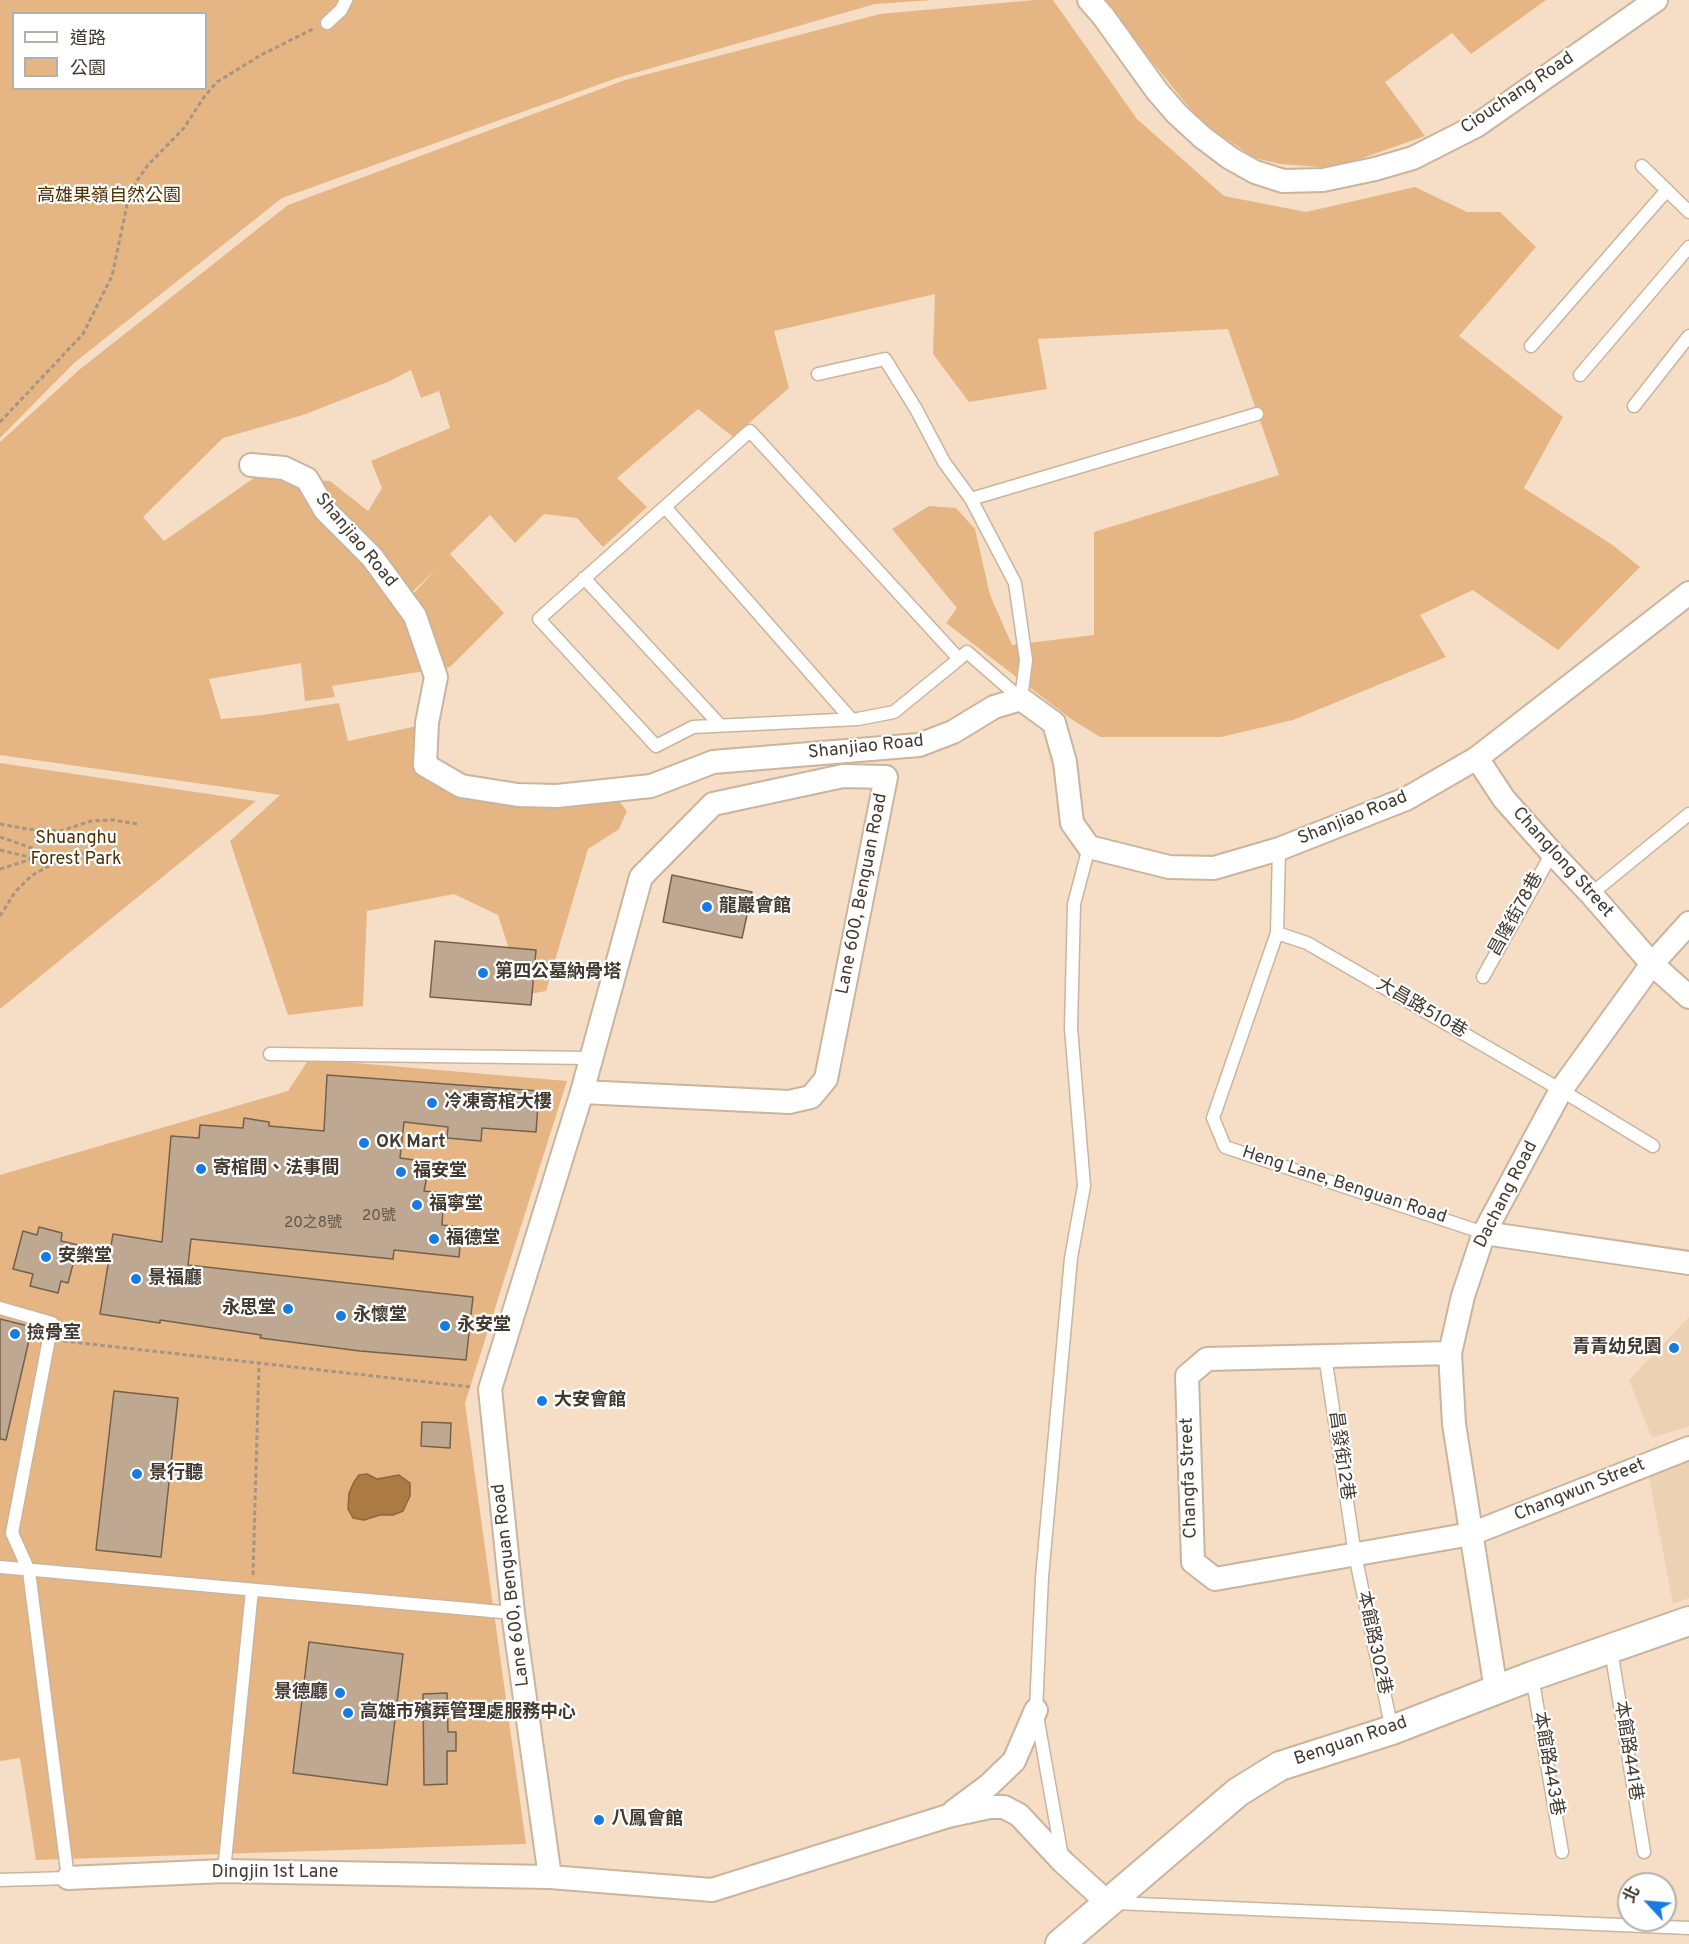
<!DOCTYPE html>
<meta charset="utf-8">
<style>
body{margin:0}
#map{position:relative;width:1689px;height:1944px;overflow:hidden;background:#f5dec5;font-family:Overpass,"Noto Sans TC",sans-serif}
canvas{display:block}
.legend{position:absolute;left:12px;top:12px;width:195px;height:78px;box-sizing:border-box;background:#fff;border:2px solid #b3b0ac;margin:0;padding:8px 10px;list-style:none;font-size:18px;color:#42392f}
.legend li{display:flex;align-items:center;gap:12px;height:30px}
.legend b{width:30px;border:2px solid #b3b0ac}
.north{position:absolute;left:1617px;top:1872px;width:60px;height:60px;box-sizing:border-box;background:#fff;border:2px solid #b3b0ac;border-radius:50%;rotate:296deg;font-size:16px;font-weight:700;line-height:24px;text-align:center;color:#42392f}
.north::after{content:'';display:block;margin:auto;width:21px;height:27px;background:#167ce4;clip-path:polygon(50% 0,100% 100%,50% 72%,0 100%)}
</style>
<div id="map">
<canvas width="1689" height="1944"></canvas>
<ul class="legend">
<li><b style="height:8px;background:#fff"></b>道路</li>
<li><b style="height:16px;background:#e5b683"></b>公園</li>
</ul>
<div class="north">北</div>
</div>
<script>
const ctx = document.querySelector('canvas').getContext('2d');
ctx.lineJoin = 'round';
function paint(path, color) { ctx.fillStyle = color; ctx.fill(path, 'evenodd'); }
const toPath = rows => new Path2D(rows.map(r => 'M' + r).join(''));
function strokePath(path, color, width, dash) { ctx.strokeStyle = color; ctx.lineWidth = width; ctx.lineCap = dash ? 'butt' : 'round'; ctx.setLineDash(dash || []); ctx.stroke(path); }
function drawText(font, color, halo, rows, align = 'center') {
  ctx.font = font + ' Overpass,"Noto Sans TC",sans-serif'; ctx.lineWidth = 4.5; ctx.setLineDash([]); ctx.textBaseline = 'middle'; ctx.strokeStyle = halo; ctx.fillStyle = color; for (const [text, x, y, turn = 0] of rows) {
    ctx.save(); ctx.translate(x, y); ctx.rotate((+turn || 0) * Math.PI / 180); ctx.textAlign = isNaN(turn) ? turn : align; if (halo) ctx.strokeText(text, 0, 0); ctx.fillText(text, 0, 0); ctx.restore();
  }
}
paint(toPath([
 [1689,1317,1689,1426,1652,1438,1629,1380],
 [1689,1462,1689,1598,1673,1604,1649,1478]
]), '#edd1b3');
paint(toPath([
 [0,0,933,0,875,4,617,78,282,198,74,363,0,438],
 [14,14,206,14,206,88,14,88],
 [1035,0,1053,0,1137,119,1224,196,1306,212,1415,187,1467,212,1500,212,1536,247,1459,336,1563,417,1524,488,1611,544,1640,567,1558,650,1473,590,1420,615,1446,657,1293,720,1221,737,1100,737,1071,719,946,623,957,608,892,529,929,506,956,508,975,529,990,595,1012,645,1094,635,1094,532,1279,475,1228,329,1038,339,1047,389,969,402,933,354,935,294,774,331,789,388,733,437,698,409,617,478,647,507,603,547,577,518,544,514,515,543,490,515,450,554,504,613,450,667,332,686,335,697,305,701,301,663,209,679,221,719,263,715,339,703,348,741,417,726,420,773,618,800,627,811,619,829,588,849,546,991,524,995,498,915,454,894,367,911,363,1006,288,1015,230,841,280,795,0,755,0,442,79,370,288,205,625,80,880,14],
 [411,370,421,398,439,391,450,428,371,461,382,488,368,511,330,481,310,480,405,599,436,569,404,604,298,477,261,473,164,541,143,517,223,438,303,415,390,381],
 [1102,0,1546,0,1471,54,1452,33,1385,82,1425,136,1334,168,1280,164,1255,158,1201,122],
 [0,763,256,801,0,1009],
 [309,1059,567,1081,465,1403,526,1844,36,1860,20,1758,0,1761,0,1175,288,1091]
]), '#e5b683');
const water = toPath([
 [367,1474,377,1479,399,1475,410,1483,410,1496,403,1511,393,1515,380,1515,364,1520,353,1518,348,1509,349,1493,354,1482,359,1475,367,1474]
]);
paint(water, '#ac7b44');
strokePath(water, '#8c673e', 1.5);
const building = toPath([
 [672,875,752,892,742,938,663,922,672,875],
 [435,941,536,950,531,1005,430,997,435,941],
 [327,1075,539,1091,536,1132,482,1128,481,1141,447,1138,448,1127,404,1122,400,1158,430,1162,424,1191,444,1193,442,1225,462,1227,459,1257,394,1250,393,1259,191,1239,188,1265,473,1297,466,1360,360,1351,260,1338,261,1335,160,1320,160,1323,100,1314,113,1234,162,1242,171,1136,199,1138,200,1125,243,1128,244,1118,269,1122,269,1126,324,1131,327,1075],
 [39,1227,62,1233,61,1241,78,1245,68,1283,61,1281,58,1293,30,1286,33,1274,13,1269,23,1231,37,1235,39,1227],
 [0,1319,32,1327,6,1440,0,1439,0,1319],
 [114,1391,178,1398,161,1557,96,1550,114,1391],
 [422,1422,451,1423,450,1448,421,1446,422,1422],
 [309,1642,403,1654,387,1785,293,1773,309,1642],
 [447,1693,448,1732,456,1732,456,1751,447,1751,447,1784,424,1785,423,1694,447,1693]
]);
paint(building, '#bea891');
strokePath(building, '#74604b', 1.5);
const service = toPath([
 [327,23,341,10,346,0],
 [1642,166,1689,212],
 [1531,346,1667,190],
 [818,374,885,359,916,409,944,462,971,499],
 [1580,375,1689,247],
 [1634,406,1689,336],
 [665,507,851,719],
 [584,578,720,725],
 [959,659,750,431,539,619,656,746,693,727,858,719,894,712,959,659,967,652,1021,699],
 [1021,699,1026,660,1015,583,971,499,1257,414],
 [1279,849,1277,933,1213,1118,1225,1147,1484,1233],
 [1591,894,1689,814],
 [1277,933,1307,943,1561,1090,1653,1146],
 [1483,977,1552,853],
 [270,1054,591,1058],
 [0,1308,52,1323,12,1533,29,1571,68,1878,0,1880],
 [1325,1356,1355,1555,1392,1730],
 [0,1567,513,1613],
 [1611,1650,1644,1852],
 [1532,1676,1562,1852],
 [1062,1857,1036,1710,1042,1577,1071,1258,1084,1186,1071,1028,1074,904,1089,847],
 [224,1871,252,1590],
 [1115,1903,1689,1928]
]);
const minor = toPath([
 [1089,0,1103,16,1157,91,1177,114,1202,137,1230,158,1255,172,1283,181,1323,180,1375,169,1413,158,1476,126,1656,0],
 [251,465,284,468,307,479,325,510,372,557,415,616,436,677,427,723,425,765,461,786,518,795,557,796,651,786,713,762,919,745,953,732,994,707,1021,699,1054,723,1065,762,1072,823,1089,847,1169,867,1214,868,1279,849,1406,799,1477,758,1689,593],
 [1477,758,1504,799,1552,853,1591,894,1652,964,1689,997],
 [1484,1233,1689,1263],
 [1450,1353,1207,1359,1187,1376,1193,1562,1215,1579,1471,1534,1689,1448],
 [1496,1690,1454,1424,1450,1353,1463,1296,1484,1233,1561,1090,1652,964,1689,923],
 [954,1811,989,1785,1014,1761,1036,1710],
 [550,1877,513,1613,490,1389,582,1092,641,877,713,804,843,776,886,777,826,1079,811,1097,789,1102,582,1092],
 [68,1878,224,1871,550,1877,712,1890,948,1816,990,1807,1004,1807,1019,1815,1063,1862,1108,1903]
]);
const tertiary = toPath([
 [1060,1944,1238,1792,1280,1766,1392,1730,1532,1676,1689,1621]
]);
strokePath(service, '#cbb49d', 15);
strokePath(minor, '#cbb49d', 26);
strokePath(tertiary, '#cbb49d', 32);
strokePath(toPath([
 [0,422,83,334,112,276,130,191,148,165,184,128,204,97,217,82,261,55,313,29],
 [0,824,27,829,61,831,91,821,113,820,138,824],
 [0,837,52,855],
 [0,850,33,858],
 [0,869,35,858,52,855,76,855,83,853],
 [0,916,15,892,31,876,58,861,76,855],
 [63,1341,471,1387],
 [253,1575,259,1364]
]), '#a69583', 3, [4.5, 3]);
strokePath(service, '#fff', 12);
strokePath(minor, '#fff', 22);
strokePath(tertiary, '#fff', 28);
for (const [x, y, r, color] of [
 [707,907,6,"#167ce4"],
 [483,973,6,"#167ce4"],
 [432,1103,6,"#167ce4"],
 [364,1143,6,"#167ce4"],
 [201,1169,6,"#167ce4"],
 [401,1172,6,"#167ce4"],
 [417,1205,6,"#167ce4"],
 [434,1239,6,"#167ce4"],
 [46,1257,6,"#167ce4"],
 [136,1279,6,"#167ce4"],
 [288,1309,6,"#167ce4"],
 [341,1316,6,"#167ce4"],
 [445,1326,6,"#167ce4"],
 [15,1334,6,"#167ce4"],
 [1674,1348,6,"#167ce4"],
 [542,1401,6,"#167ce4"],
 [137,1474,6,"#167ce4"],
 [340,1693,6,"#167ce4"],
 [348,1713,6,"#167ce4"],
 [599,1820,6,"#167ce4"]
]) { const dot = new Path2D(); dot.arc(x, y, r, 0, 2 * Math.PI); ctx.fillStyle = color; ctx.fill(dot); strokePath(dot, '#fff', 2); }
drawText('15px', '#615548', null, [
 ["20號",379,1217],
 ["20之8號",313,1224]
]);
drawText('18px', '#42392f', '#fff', [
 ["Ciouchang Road",1518,94,-34],
 ["Shanjiao Road",355,541,50],
 ["Shanjiao Road",866,748,-6],
 ["Shanjiao Road",1353,819,-22],
 ["Changlong Street",1562,863,48],
 ["Lane 600, Benguan Road",863,894,-79],
 ["昌隆街78巷",1517,915,-61],
 ["大昌路510巷",1421,1009,30],
 ["Heng Lane, Benguan Road",1344,1186,18],
 ["Dachang Road",1507,1195,-63],
 ["昌發街12巷",1340,1456,82],
 ["Changfa Street",1190,1478,-92],
 ["Changwun Street",1580,1491,-22],
 ["Lane 600, Benguan Road",512,1585,-97],
 ["本館路302巷",1373,1643,78],
 ["Benguan Road",1351,1742,-19],
 ["本館路441巷",1627,1751,81],
 ["本館路443巷",1547,1764,80],
 ["Dingjin 1st Lane",275,1873]
]);
drawText('18px', '#502f00', '#fff', [
 ["高雄果嶺自然公園",109,197],
 ["Shuanghu",76,839],
 ["Forest Park",76,860]
]);
drawText('bold 18px', '#42392f', '#fff', [
 ["龍巖會館",719,907],
 ["第四公墓納骨塔",495,973],
 ["冷凍寄棺大樓",444,1103],
 ["OK Mart",376,1143],
 ["寄棺間、法事間",213,1169],
 ["福安堂",413,1172],
 ["福寧堂",429,1205],
 ["福德堂",446,1239],
 ["安樂堂",58,1257],
 ["景福廳",148,1279],
 ["永思堂",276,1309,"right"],
 ["永懷堂",353,1316],
 ["永安堂",457,1326],
 ["撿骨室",27,1334],
 ["青青幼兒園",1662,1348,"right"],
 ["大安會館",554,1401],
 ["景行聽",149,1474],
 ["景德廳",328,1693,"right"],
 ["高雄市殯葬管理處服務中心",360,1713],
 ["八鳳會館",611,1820]
], 'left');
</script>
